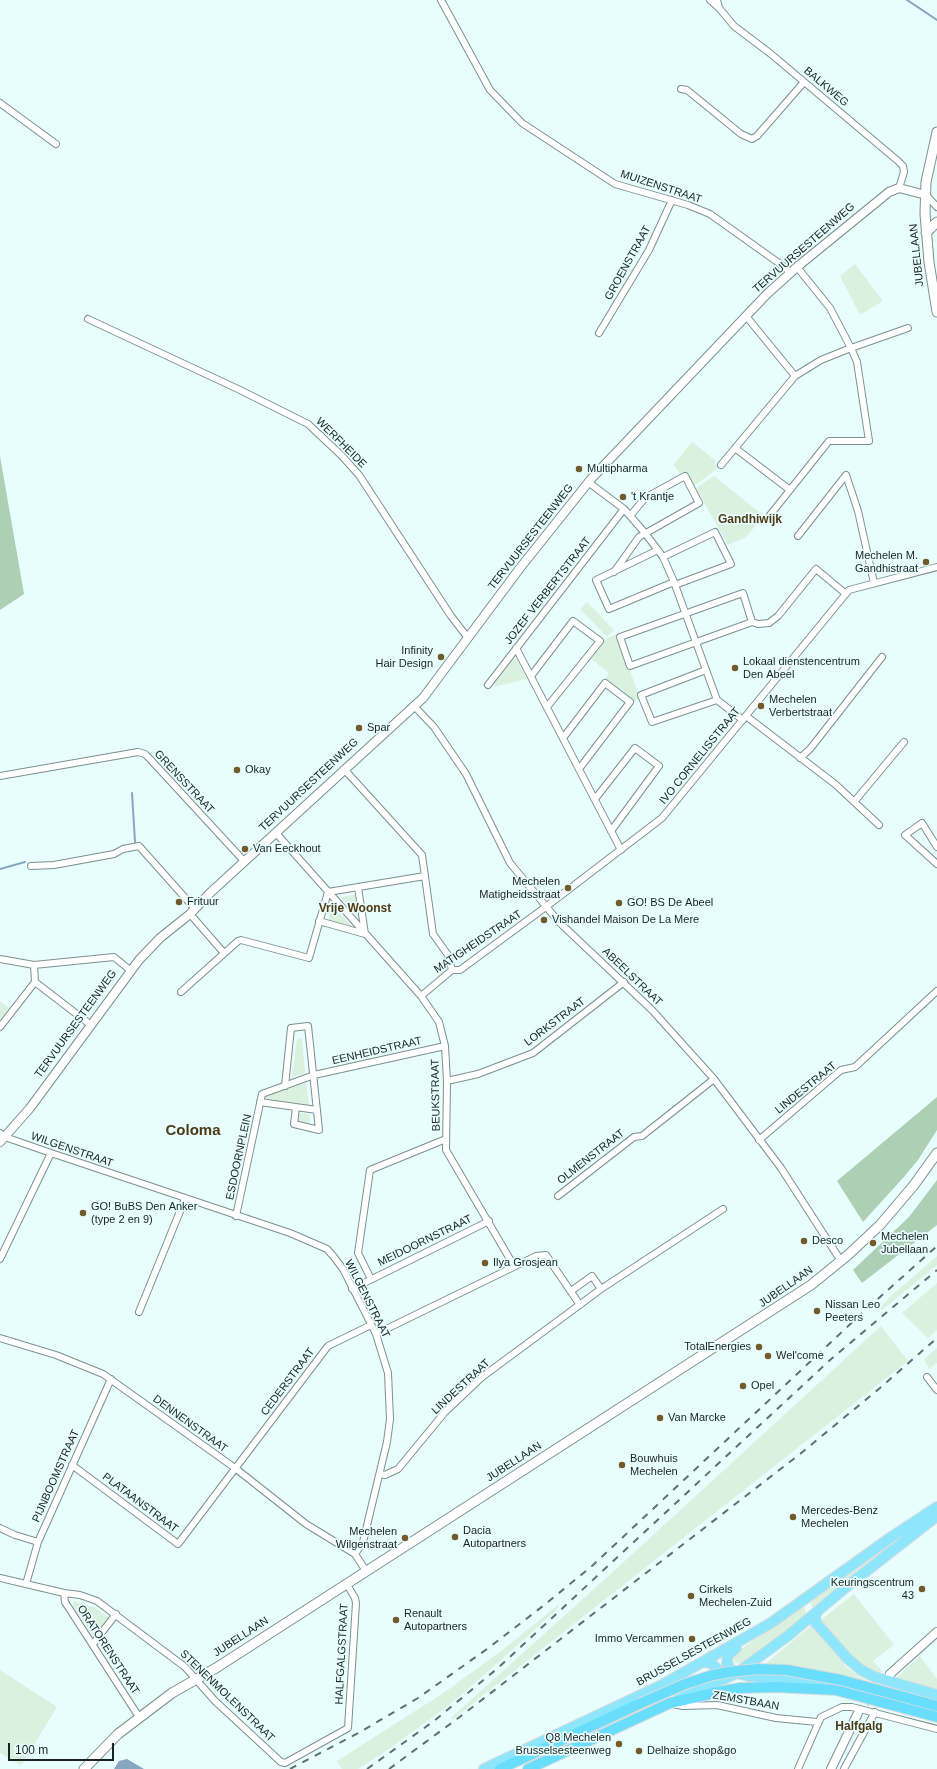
<!DOCTYPE html>
<style>
body{margin:0}
#map{position:relative;width:937px;height:1769px;overflow:hidden;background:#e8fdfd;font-family:Helvetica,sans-serif}
canvas{display:block}
.scale{position:absolute;left:8px;top:1743px;width:106px;height:18px;box-sizing:border-box;border:2px solid #1a2222;border-top:0;padding-left:5px;font-size:12px;line-height:14px;white-space:nowrap;color:#1a2222;-webkit-text-stroke:3px #e8fdfd;paint-order:stroke}
</style>
<div id="map">
<canvas width="937" height="1769"></canvas>
<div class="scale">100 m</div>
</div>
<script>
const ctx = document.querySelector('canvas').getContext('2d');
ctx.lineJoin = 'round';
function paint(path, color) { ctx.fillStyle = color; ctx.fill(path, 'evenodd'); }
const toPath = rows => new Path2D(rows.map(r => 'M' + r).join(''));
function strokePath(path, color, width, dash) { ctx.strokeStyle = color; ctx.lineWidth = width; ctx.lineCap = dash ? 'butt' : 'round'; ctx.setLineDash(dash || []); ctx.stroke(path); }
function drawText(font, color, halo, rows, align = 'center') {
  ctx.font = font + ' Helvetica,sans-serif'; ctx.lineWidth = 3.5; ctx.setLineDash([]); ctx.textBaseline = 'middle'; ctx.strokeStyle = halo; ctx.fillStyle = color; for (const [text, x, y, turn = 0] of rows) {
    ctx.save(); ctx.translate(x, y); ctx.rotate((+turn || 0) * Math.PI / 180); ctx.textAlign = isNaN(turn) ? turn : align; if (halo) ctx.strokeText(text, 0, 0); ctx.fillText(text, 0, 0); ctx.restore();
  }
}
paint(toPath([
 [855,264,883,301,860,315,840,276],
 [692,442,716,461,714,464,718,468,694,486,685,471,680,473,673,465],
 [714,476,764,516,746,537,728,545,696,488],
 [587,602,614,630,607,637,580,609],
 [617,634,640,699,634,701,605,679,609,673,590,658,603,640],
 [513,659,517,659,527,679,493,687],
 [355,895,360,920,341,897],
 [332,905,352,926,328,920],
 [0,1002,10,1008,0,1022],
 [302,1038,305,1073,292,1077,297,1039],
 [306,1083,309,1105,264,1098,264,1096],
 [299,1113,310,1114,310,1124,297,1121],
 [937,1256,937,1265,882,1310,880,1308,889,1298],
 [937,1283,937,1330,928,1338,902,1313],
 [881,1326,908,1361,453,1719,451,1718,615,1570],
 [937,1348,937,1363,929,1369,924,1359],
 [898,1538,901,1539,813,1610,810,1599],
 [854,1594,894,1645,873,1661,882,1671,879,1675,859,1664,822,1626,821,1620],
 [73,1601,96,1608,109,1618,94,1638,73,1605],
 [558,1605,558,1608,529,1635,467,1690,445,1708,389,1749,358,1769,342,1769,337,1761,445,1692,505,1648],
 [800,1606,804,1606,806,1613,802,1618,754,1657,742,1663,735,1663,733,1658,738,1651,786,1619],
 [812,1625,835,1650,846,1667,862,1678,873,1683,803,1667,765,1664],
 [920,1656,937,1679,937,1690,895,1679],
 [0,1670,57,1707,22,1764,20,1765,0,1753]
]), '#dbf1df');
paint(toPath([
 [0,456,24,594,0,610],
 [937,1097,937,1130,918,1160,903,1178,863,1222,837,1181],
 [937,1180,937,1225,862,1283,853,1270,909,1217]
]), '#adcfb4');
paint(toPath([
 [127,1759,144,1769,114,1769,119,1761]
]), '#87a6c0');
strokePath(toPath([
 [907,0,937,20],
 [132,793,135,842],
 [0,869,25,862]
]), '#87a6c0', 2);
strokePath(toPath([
 [858,1713,888,1676]
]), '#bfd1d1', 8, [8, 4]);
const minor = toPath([
 [441,0,490,90,522,123,615,184,688,205,710,214,783,266,791,273],
 [710,0,719,8],
 [717,0,719,8,734,26,771,54,898,161,903,166,904,172,899,188],
 [681,89,687,90,741,134,752,139,757,136,804,82],
 [0,103,56,144],
 [926,195,937,207],
 [746,316,795,376],
 [88,319,240,390,308,424,341,455,359,475,451,616,468,638],
 [599,333,649,250,672,200],
 [735,448,790,490],
 [721,465,795,376,821,360,851,348,830,308,797,267],
 [846,475,858,511,874,583],
 [588,482,624,509,645,533,663,557,674,582,717,700,743,720],
 [770,515,829,441,869,441,857,362,851,348,908,328],
 [798,536,846,475],
 [658,550,596,580,609,609,674,582],
 [663,557,715,532,731,564,675,585],
 [614,572,639,537,699,503,685,476,645,498,630,516],
 [743,593,752,622,630,666,620,637,743,593],
 [752,622,758,624,769,623,778,616,816,569,846,594],
 [516,648,621,850],
 [706,670,641,695,652,722,717,700],
 [531,676,573,621,600,641,547,707],
 [488,685,624,509],
 [414,706,434,727,466,774,510,863,559,922,652,1010,714,1079,781,1168,841,1261],
 [746,716,835,784,879,825],
 [563,738,605,683,630,702,579,769],
 [800,758,810,749,882,657],
 [344,769,422,855,433,934,448,955,452,970],
 [0,776,138,752,145,754,150,759,244,861],
 [595,799,635,748,659,766,611,831],
 [854,802,904,742],
 [276,833,421,996,439,1022,445,1046,447,1081,446,1150,514,1266],
 [937,847,922,823,905,835,937,864],
 [31,866,54,865,114,854,123,849,139,846,195,909],
 [190,914,224,953],
 [319,921,365,934,358,887],
 [0,959,34,965,114,957,130,970],
 [34,965,35,982,91,1025],
 [181,992,238,941,241,940,309,958,328,892,425,876],
 [421,996,452,970,460,970,547,906,662,818,849,590,937,567],
 [0,1027,35,982],
 [447,1081,478,1074,533,1053,624,982],
 [285,1086,291,1028,308,1026,319,1130,294,1124,296,1107],
 [260,1102,317,1110],
 [0,1133,5,1137,51,1153,290,1233,327,1249,334,1257,343,1269,376,1334,388,1373,390,1419,387,1442,363,1542,355,1554,366,1571],
 [759,1140,841,1070,855,1067,937,991],
 [558,1196,634,1137,642,1136,714,1079],
 [236,1216,262,1094,314,1075,445,1046],
 [0,1259,51,1153],
 [371,1279,358,1253,370,1170,446,1139],
 [352,1289,489,1221],
 [571,1291,592,1276,601,1289],
 [139,1312,185,1199],
 [376,1334,536,1256,546,1255,580,1305],
 [0,1338,56,1355,103,1374,235,1468,306,1524,355,1554],
 [927,1377,937,1390],
 [72,1465,178,1544,328,1346,371,1325],
 [380,1474,385,1475,398,1469,445,1412,482,1377,601,1289,723,1209],
 [0,1528,15,1535,38,1542],
 [0,1578,64,1593,80,1595,97,1601,185,1667,215,1701,281,1762,285,1763,348,1728,356,1603,355,1598,346,1583],
 [26,1584,38,1542,111,1379],
 [64,1593,65,1602,139,1717],
 [93,1644,116,1614],
 [673,1704,683,1706,717,1705,776,1718,817,1722],
 [798,1769,821,1717,842,1707,852,1707,937,1729],
 [844,1769,875,1712]
]);
const tertiary = toPath([
 [0,1142,30,1108,139,960,160,938,190,914,210,893,423,698,520,568,591,479,767,294,797,267,889,192,899,188,926,195],
 [890,1674,937,1632],
 [831,1769,858,1713]
]);
const secondary = toPath([
 [937,132,926,182,925,214,929,262,937,312],
 [926,233,937,222],
 [84,1769,118,1734,172,1693,216,1668,811,1285,848,1255,880,1225,914,1185,937,1153]
]);
const primary = toPath([
 [818,1611,815,1615,816,1623,848,1659,861,1670,875,1677,937,1695],
 [736,1648,728,1655,727,1663,731,1670,737,1673,748,1676,785,1679,827,1687],
 [704,1662,711,1663,717,1669,718,1676,715,1681],
 [679,1699,737,1673,789,1635,851,1583,937,1516],
 [484,1769,660,1686,771,1623,890,1538,937,1507]
]);
const trunk = toPath([
 [841,1680,937,1706],
 [500,1769,639,1704],
 [528,1769,670,1703,723,1691,740,1688,775,1687,836,1690,937,1717]
]);
strokePath(minor, '#7d9090', 8);
strokePath(tertiary, '#7d9090', 10);
strokePath(secondary, '#7d9090', 11);
strokePath(primary, '#dadcdc', 12);
strokePath(trunk, '#dadcdc', 12);
strokePath(minor, '#fff', 6);
strokePath(tertiary, '#fff', 8);
strokePath(secondary, '#fff', 9);
strokePath(primary, '#8ee6fd', 10);
strokePath(trunk, '#68defc', 10);
strokePath(toPath([
 [290,1769,360,1732,418,1698,487,1649,543,1606,592,1566,860,1315,937,1246],
 [367,1769,434,1721,498,1668,830,1360,937,1270],
 [389,1769,461,1716,800,1454,880,1388,937,1338]
]), '#636f6f', 2, [7, 7]);
const trunkBridge = toPath([
 [639,1704,685,1684,713,1675,729,1672,758,1669,787,1670,841,1680]
]);
strokePath(trunkBridge, '#dadcdc', 12, []);
strokePath(trunkBridge, '#68defc', 10);
for (const [x, y, r, color] of [
 [579,469,4,"#735a2b"],
 [623,497,4,"#735a2b"],
 [926,562,4,"#735a2b"],
 [441,657,4,"#735a2b"],
 [735,668,4,"#735a2b"],
 [761,706,4,"#735a2b"],
 [359,728,4,"#735a2b"],
 [237,770,4,"#735a2b"],
 [245,849,4,"#735a2b"],
 [568,888,4,"#735a2b"],
 [179,902,4,"#735a2b"],
 [619,903,4,"#735a2b"],
 [544,920,4,"#735a2b"],
 [83,1213,4,"#735a2b"],
 [804,1241,4,"#735a2b"],
 [873,1243,4,"#735a2b"],
 [485,1263,4,"#735a2b"],
 [817,1311,4,"#735a2b"],
 [759,1347,4,"#735a2b"],
 [768,1356,4,"#735a2b"],
 [743,1386,4,"#735a2b"],
 [660,1418,4,"#735a2b"],
 [622,1465,4,"#735a2b"],
 [793,1517,4,"#735a2b"],
 [455,1537,4,"#735a2b"],
 [405,1538,4,"#735a2b"],
 [922,1589,4,"#735a2b"],
 [691,1596,4,"#735a2b"],
 [396,1620,4,"#735a2b"],
 [692,1639,4,"#735a2b"],
 [619,1744,4,"#735a2b"],
 [639,1751,4,"#735a2b"]
]) { const dot = new Path2D(); dot.arc(x, y, r, 0, 2 * Math.PI); ctx.fillStyle = color; ctx.fill(dot); strokePath(dot, '#e8fdfd', 1.5); }
drawText('11px', '#1a2222', '#e8fdfd', [
 ["BALKWEG",826,87,40],
 ["MUIZENSTRAAT",661,187,18],
 ["TERVUURSESTEENWEG",804,248,-41],
 ["JUBELLAAN",917,255,-96],
 ["GROENSTRAAT",628,263,-61],
 ["WERFHEIDE",341,443,45],
 ["TERVUURSESTEENWEG",531,537,-52],
 ["JOZEF VERBERTSTRAAT",548,591,-52],
 ["IVO CORNELISSTRAAT",700,756,-51],
 ["GRENSSTRAAT",184,782,47],
 ["TERVUURSESTEENWEG",309,785,-43],
 ["MATIGHEIDSTRAAT",478,942,-34],
 ["ABEELSTRAAT",632,977,44],
 ["LORKSTRAAT",555,1022,-37],
 ["TERVUURSESTEENWEG",76,1024,-54],
 ["EENHEIDSTRAAT",377,1051,-13],
 ["LINDESTRAAT",806,1088,-39],
 ["BEUKSTRAAT",436,1095,-91],
 ["WILGENSTRAAT",72,1150,19],
 ["ESDOORNPLEIN",239,1157,-78],
 ["OLMENSTRAAT",591,1157,-38],
 ["MEIDOORNSTRAAT",425,1241,-26],
 ["JUBELLAAN",786,1287,-35],
 ["WILGENSTRAAT",367,1299,63],
 ["CEDERSTRAAT",288,1382,-53],
 ["LINDESTRAAT",461,1387,-43],
 ["DENNENSTRAAT",190,1424,36],
 ["JUBELLAAN",514,1462,-33],
 ["PIJNBOOMSTRAAT",56,1476,-66],
 ["PLATAANSTRAAT",140,1503,37],
 ["JUBELLAAN",241,1637,-33],
 ["ORATORENSTRAAT",108,1650,57],
 ["BRUSSELSESTEENWEG",694,1652,-29],
 ["HALFGALGSTRAAT",342,1654,-87],
 ["STENENMOLENSTRAAT",227,1696,44],
 ["ZEMSTBAAN",746,1701,10]
]);
drawText('11px', '#1a2222', '#e8fdfd', [
 ["Multipharma",587,469],
 ["'t Krantje",631,497],
 ["Mechelen M.",918,556,"right"],
 ["Gandhistraat",918,569,"right"],
 ["Infinity",433,651,"right"],
 ["Hair Design",433,664,"right"],
 ["Lokaal dienstencentrum",743,662],
 ["Den Abeel",743,675],
 ["Mechelen",769,700],
 ["Verbertstraat",769,713],
 ["Spar",367,728],
 ["Okay",245,770],
 ["Van Eeckhout",253,849],
 ["Mechelen",560,882,"right"],
 ["Matigheidsstraat",560,895,"right"],
 ["Frituur",187,902],
 ["GO! BS De Abeel",627,903],
 ["Vishandel Maison De La Mere",552,920],
 ["GO! BuBS Den Anker",91,1207],
 ["(type 2 en 9)",91,1220],
 ["Mechelen",881,1237],
 ["Jubellaan",881,1250],
 ["Desco",812,1241],
 ["Ilya Grosjean",493,1263],
 ["Nissan Leo",825,1305],
 ["Peeters",825,1318],
 ["TotalEnergies",751,1347,"right"],
 ["Wel'come",776,1356],
 ["Opel",751,1386],
 ["Van Marcke",668,1418],
 ["Bouwhuis",630,1459],
 ["Mechelen",630,1472],
 ["Mercedes-Benz",801,1511],
 ["Mechelen",801,1524],
 ["Dacia",463,1531],
 ["Autopartners",463,1544],
 ["Mechelen",397,1532,"right"],
 ["Wilgenstraat",397,1545,"right"],
 ["Keuringscentrum",914,1583,"right"],
 ["43",914,1596,"right"],
 ["Cirkels",699,1590],
 ["Mechelen-Zuid",699,1603],
 ["Renault",404,1614],
 ["Autopartners",404,1627],
 ["Immo Vercammen",684,1639,"right"],
 ["Q8 Mechelen",611,1738,"right"],
 ["Brusselsesteenweg",611,1751,"right"],
 ["Delhaize shop&go",647,1751]
], 'left');
drawText('bold 12px', '#4e3a14', '#e8fdfd', [
 ["Gandhiwijk",750,520],
 ["Vrije Woonst",355,909],
 ["Halfgalg",859,1727]
]);
drawText('bold 15px', '#4e3a14', '#e8fdfd', [
 ["Coloma",193,1131]
]);
</script>
